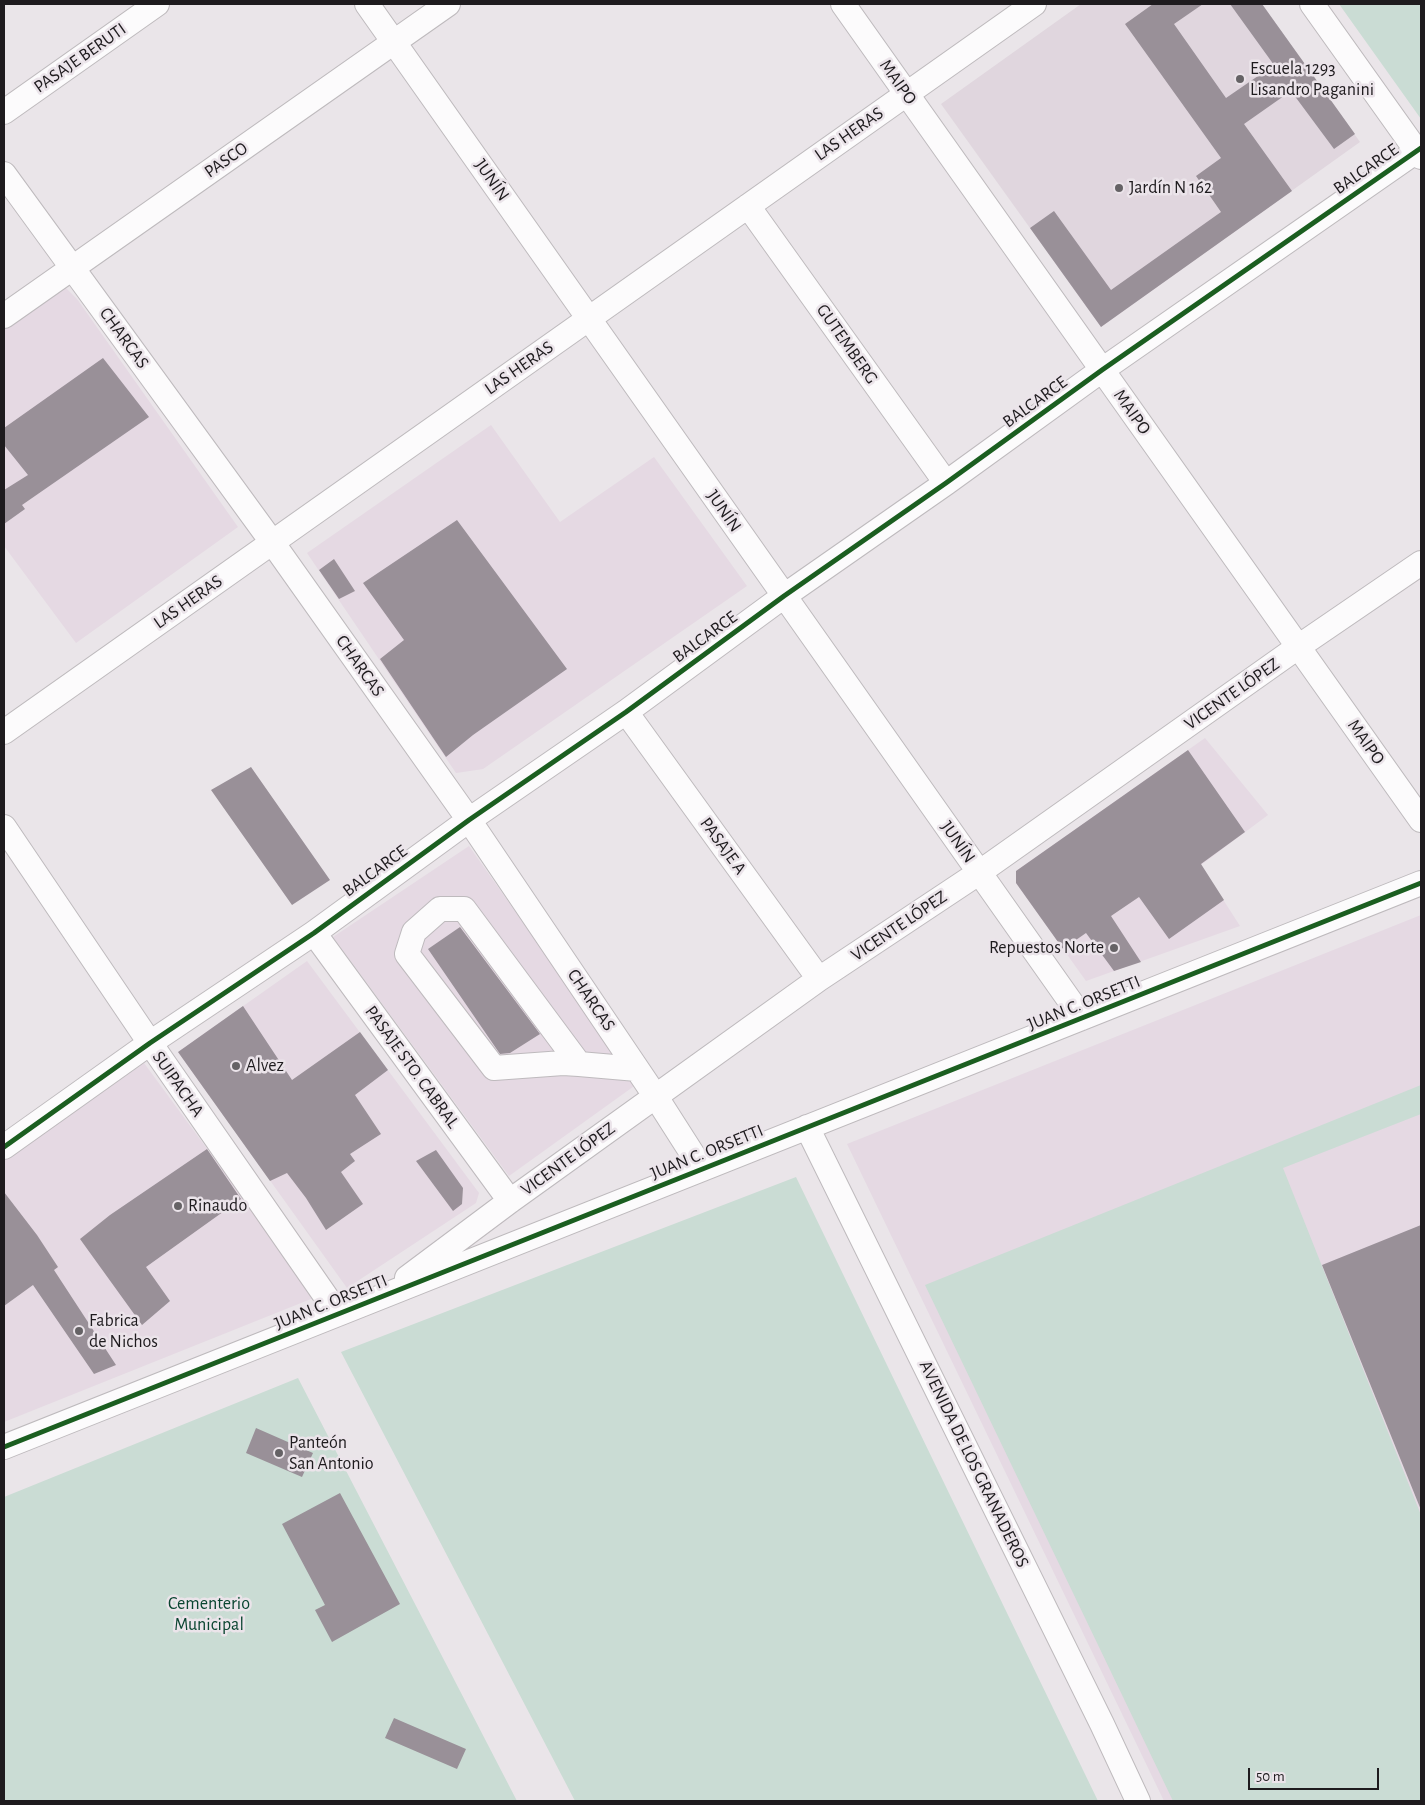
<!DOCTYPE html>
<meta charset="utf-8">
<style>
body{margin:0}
#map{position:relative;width:1425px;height:1805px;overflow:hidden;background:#eae5e9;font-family:"Alegreya Sans",sans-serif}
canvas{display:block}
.frame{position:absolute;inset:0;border:5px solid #1e1b1e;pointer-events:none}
.scale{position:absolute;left:1248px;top:1768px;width:131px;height:22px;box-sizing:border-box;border:2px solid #1e1b1e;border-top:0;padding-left:6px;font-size:15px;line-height:18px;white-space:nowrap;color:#1e1b1e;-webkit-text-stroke:4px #ebe4ea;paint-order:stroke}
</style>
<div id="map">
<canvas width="1425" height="1805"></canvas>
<div class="frame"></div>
<div class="scale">50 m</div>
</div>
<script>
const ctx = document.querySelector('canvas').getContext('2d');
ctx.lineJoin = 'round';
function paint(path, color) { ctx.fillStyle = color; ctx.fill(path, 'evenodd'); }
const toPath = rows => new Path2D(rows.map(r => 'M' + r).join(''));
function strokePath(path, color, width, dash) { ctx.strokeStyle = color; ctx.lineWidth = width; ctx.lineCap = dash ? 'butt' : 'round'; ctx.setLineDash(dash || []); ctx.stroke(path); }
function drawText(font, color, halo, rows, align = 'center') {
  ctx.font = font + ' "Alegreya Sans",sans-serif'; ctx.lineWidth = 5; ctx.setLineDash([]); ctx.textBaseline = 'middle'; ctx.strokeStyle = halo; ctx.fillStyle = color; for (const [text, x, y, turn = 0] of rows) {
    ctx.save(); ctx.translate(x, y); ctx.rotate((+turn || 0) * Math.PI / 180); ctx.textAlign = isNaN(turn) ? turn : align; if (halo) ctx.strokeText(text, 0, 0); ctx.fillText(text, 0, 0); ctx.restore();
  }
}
paint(toPath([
 [1081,4,1262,4,1360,142,1101,327,941,104]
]), '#e0d6de');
paint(toPath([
 [64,286,77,299,238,527,76,643,4,546,4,330],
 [491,425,560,522,654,457,747,586,483,769,456,773,307,553],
 [1205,738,1268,815,1201,865,1240,926,1086,981,1016,883,1016,871],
 [469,846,637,1084,509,1176,333,937],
 [1421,915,1421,1801,1164,1801,847,1144],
 [307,961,479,1193,476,1203,347,1288,178,1052],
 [144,1063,316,1297,4,1422,4,1161]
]), '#e5d9e3');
paint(toPath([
 [1339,4,1421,4,1421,119],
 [1421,1085,1421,1114,1283,1168,1421,1515,1421,1801,1173,1801,925,1285],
 [796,1177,1098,1801,575,1801,341,1352],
 [298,1378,517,1801,4,1801,4,1497]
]), '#cadcd4');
paint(toPath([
 [1153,4,1203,4,1174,24,1226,98,1274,65,1230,4,1262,4,1355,134,1334,149,1291,91,1244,124,1292,191,1101,327,1030,228,1054,211,1111,290,1221,212,1196,176,1221,158,1125,24],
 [103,358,149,417,22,505,25,509,4,524,4,490,28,475,4,445,4,428],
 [457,520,567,669,473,735,446,757,380,659,404,640,363,583],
 [334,559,355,591,339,599,319,570],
 [1188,750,1245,832,1201,864,1224,900,1169,939,1139,897,1111,916,1141,962,1114,971,1086,933,1063,949,1016,883,1016,871],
 [251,767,330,880,292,905,211,790],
 [460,927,540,1034,510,1053,500,1054,428,949],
 [243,1006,292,1080,360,1032,388,1070,355,1095,381,1134,350,1154,355,1161,341,1172,363,1204,326,1230,306,1198,287,1173,270,1181,178,1052],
 [207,1149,241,1199,146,1267,170,1301,142,1325,80,1239,110,1215],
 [436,1150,463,1188,462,1204,453,1211,416,1161],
 [4,1192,37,1235,58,1267,54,1270,116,1365,94,1374,33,1285,4,1306],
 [1421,1225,1421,1510,1322,1265],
 [256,1428,313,1453,302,1477,246,1453],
 [340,1493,400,1604,332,1642,315,1610,325,1605,282,1524],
 [394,1718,466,1749,457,1769,385,1738]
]), '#999098');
const minor = toPath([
 [367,4,1082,1018],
 [843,4,1421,820],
 [1312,4,1421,157],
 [4,112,157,4],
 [4,174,272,542,469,820,656,1097,702,1169],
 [748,206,946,483],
 [4,316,448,4],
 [626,712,819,979],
 [4,732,1034,4],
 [4,827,150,1043,338,1314],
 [314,933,510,1201],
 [579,1064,464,909,440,909,414,932,407,954,494,1068,563,1063,579,1064,637,1069],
 [807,1127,1102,1724,1138,1801],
 [4,1147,150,1043,314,933,469,820,626,712,784,596,946,483,1102,370,1421,148],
 [407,1278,510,1201,819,979,980,872,1298,647,1421,563],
 [4,1447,1421,883]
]);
strokePath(minor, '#bebabd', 26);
strokePath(minor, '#fcfbfc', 24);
strokePath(toPath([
 [4,1147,150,1043,314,933,469,820,626,712,784,596,946,483,1102,370,1421,148],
 [4,1447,1421,883]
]), '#1b5e20', 5);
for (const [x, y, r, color] of [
 [1240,79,5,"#656265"],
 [1119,188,5,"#656265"],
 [1114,948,5,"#656265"],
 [236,1066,5,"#656265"],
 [178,1206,5,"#656265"],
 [79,1331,5,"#656265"],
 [279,1453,5,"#656265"]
]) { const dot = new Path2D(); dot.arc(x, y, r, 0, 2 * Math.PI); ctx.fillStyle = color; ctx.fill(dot); strokePath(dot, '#ebe4ea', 2); }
drawText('18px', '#1e1b1e', '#ebe4ea', [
 ["PASAJE BERUTI",80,58,-35],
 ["MAIPO",898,82,55],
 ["LAS HERAS",849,134,-35],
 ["PASCO",226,160,-35],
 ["BALCARCE",1366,169,-35],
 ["JUNÍN",492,180,55],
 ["CHARCAS",124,338,54],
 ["GUTEMBERG",847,344,55],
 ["LAS HERAS",519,368,-35],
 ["BALCARCE",1035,402,-36],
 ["MAIPO",1132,412,55],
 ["JUNÍN",724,511,55],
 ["LAS HERAS",188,602,-35],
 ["BALCARCE",705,637,-36],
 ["CHARCAS",360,666,55],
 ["VICENTE LÓPEZ",1232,694,-35],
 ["MAIPO",1366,742,55],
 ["JUNÍN",958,842,55],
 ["PASAJE A",723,846,54],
 ["BALCARCE",375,871,-36],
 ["VICENTE LÓPEZ",899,926,-34],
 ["CHARCAS",591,1000,56],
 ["JUAN C. ORSETTI",1084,1003,-22],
 ["PASAJE STO. CABRAL",412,1067,54],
 ["SUIPACHA",178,1084,55],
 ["JUAN C. ORSETTI",707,1152,-22],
 ["VICENTE LÓPEZ",568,1159,-36],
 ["JUAN C. ORSETTI",331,1302,-22],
 ["AVENIDA DE LOS GRANADEROS",974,1464,64]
]);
drawText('18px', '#1e1b1e', '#ebe4ea', [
 ["Escuela 1293",1250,69],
 ["Lisandro Paganini",1250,90],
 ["Jardín N 162",1129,188],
 ["Repuestos Norte",1104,948,"right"],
 ["Alvez",246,1066],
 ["Rinaudo",188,1206],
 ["Fabrica",89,1321],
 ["de Nichos",89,1342],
 ["Panteón",289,1443],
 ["San Antonio",289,1464]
], 'left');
drawText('18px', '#0a4531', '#ebe4ea', [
 ["Cementerio",209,1604],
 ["Municipal",209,1625]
]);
</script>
